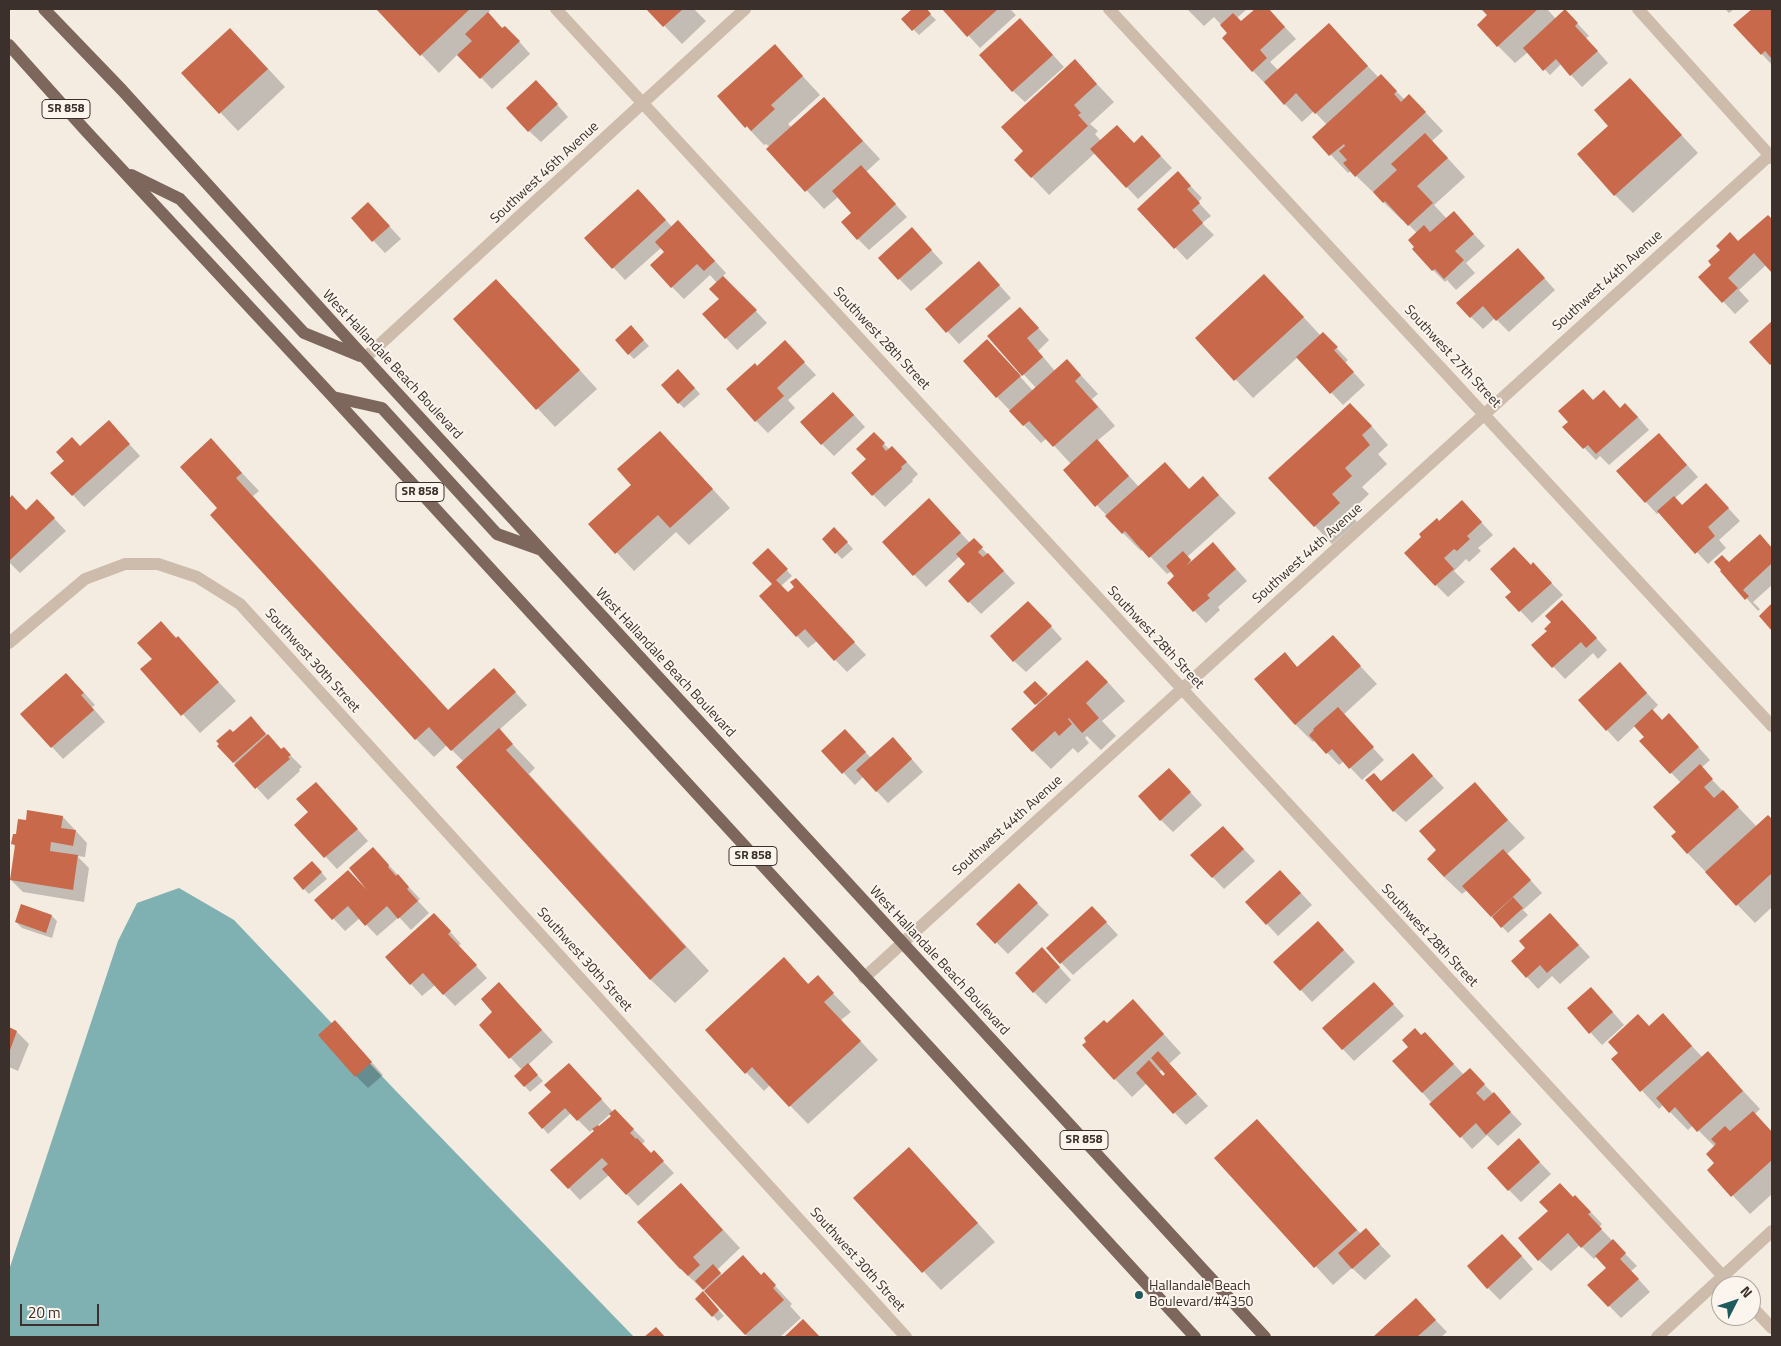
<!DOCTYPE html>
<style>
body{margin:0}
#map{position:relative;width:1781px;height:1346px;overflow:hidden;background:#f4ebe1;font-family:"Titillium Web",sans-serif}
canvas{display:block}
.frame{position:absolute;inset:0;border:10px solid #3b302b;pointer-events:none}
.north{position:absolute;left:1711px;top:1276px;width:50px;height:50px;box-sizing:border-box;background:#fbf5ee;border:1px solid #aea6a0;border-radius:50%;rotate:49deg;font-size:14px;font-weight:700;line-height:20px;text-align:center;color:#3b302b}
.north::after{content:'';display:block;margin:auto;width:18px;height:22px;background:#1f5a5e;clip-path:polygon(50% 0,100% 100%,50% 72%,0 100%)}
.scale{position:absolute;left:20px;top:1304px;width:79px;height:22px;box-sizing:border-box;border:2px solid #3b302b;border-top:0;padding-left:6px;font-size:15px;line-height:18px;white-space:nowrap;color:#3b302b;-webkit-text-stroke:4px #fbf5ee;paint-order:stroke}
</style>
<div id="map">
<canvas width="1781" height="1346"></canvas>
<div class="frame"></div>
<div class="north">N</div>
<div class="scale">20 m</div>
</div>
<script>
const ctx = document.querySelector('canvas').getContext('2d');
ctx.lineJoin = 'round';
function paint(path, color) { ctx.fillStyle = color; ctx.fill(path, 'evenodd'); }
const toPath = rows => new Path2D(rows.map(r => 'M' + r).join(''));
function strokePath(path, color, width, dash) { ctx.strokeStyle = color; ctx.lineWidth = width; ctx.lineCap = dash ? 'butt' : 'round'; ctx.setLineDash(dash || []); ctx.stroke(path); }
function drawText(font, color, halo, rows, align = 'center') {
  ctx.font = font + ' "Titillium Web",sans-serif'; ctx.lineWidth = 4; ctx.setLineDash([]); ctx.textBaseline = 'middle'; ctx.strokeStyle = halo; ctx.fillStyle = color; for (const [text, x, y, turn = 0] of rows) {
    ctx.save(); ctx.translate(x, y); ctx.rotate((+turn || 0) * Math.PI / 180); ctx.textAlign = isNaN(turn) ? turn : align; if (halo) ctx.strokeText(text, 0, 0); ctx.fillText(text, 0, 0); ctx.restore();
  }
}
paint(toPath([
 [179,888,234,920,395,1090,634,1337,9,1337,9,1270,118,941,137,903]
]), '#7fb0b2');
paint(toPath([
 [380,9,489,9,490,11,487,14,503,29,517,39,530,54,492,89,458,54,439,73,379,10],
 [648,9,694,9,706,21,682,44],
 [914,9,925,9,936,20,919,35,903,19],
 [944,9,1010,9,1016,15,980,48],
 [1187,9,1247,9,1237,18,1241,23,1256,9,1268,9,1296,39,1270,62,1278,70,1329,25,1379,78,1381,76,1405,100,1409,95,1443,131,1432,141,1465,177,1434,205,1447,219,1465,225,1485,246,1466,263,1475,273,1456,290,1447,280,1445,282,1433,270,1417,233,1403,219,1402,220,1351,171,1348,173,1314,137,1327,125,1314,111,1302,122,1253,71,1229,33,1214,17,1204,26],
 [1480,9,1547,9,1556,19,1577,23,1589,36,1586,38,1608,63,1582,87,1561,64,1550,75,1528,52,1515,63,1498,46,1488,16],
 [1725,9,1734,9,1729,13],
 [1754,9,1772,9,1772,65,1735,25],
 [1032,32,1064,67,1025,102,1013,91],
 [775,46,820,95,788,124,792,128,824,99,880,159,866,172,907,217,869,250,858,239,853,213,838,197,824,209,768,149,770,147,766,144,764,145,718,96],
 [248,47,285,87,238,131,183,73],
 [1075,61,1114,102,1090,124,1098,131,1095,134,1101,141,1154,149,1172,168,1138,199,1095,153,1049,195,1032,177,1025,151],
 [1630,79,1698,153,1633,213,1615,195,1610,126],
 [547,93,568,117,541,142,529,131],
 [1178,173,1202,198,1198,202,1211,216,1202,223,1214,235,1187,260,1139,209],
 [650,202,672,227,690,234,726,273,723,276,767,323,737,350,726,338,717,283,710,275,684,299,672,287,666,252,662,247,625,280,586,238],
 [380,216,401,239,385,253,352,218],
 [1768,216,1772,220,1772,271,1766,265,1739,290,1749,301,1735,314,1700,277],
 [923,241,943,263,911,291,879,258],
 [1529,261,1555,290,1509,332,1495,318,1483,329,1471,317],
 [979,263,1011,298,959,344,927,309],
 [1282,294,1321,336,1323,334,1348,360,1345,363,1365,385,1343,405,1298,357,1253,398,1197,338],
 [514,298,597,389,555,427,454,319],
 [1031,320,1049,340,1038,351,1055,371,1067,360,1098,394,1092,399,1115,426,1097,441,1139,487,1165,464,1190,490,1203,478,1236,513,1187,557,1192,562,1213,543,1247,581,1218,607,1220,610,1206,623,1168,583,1176,576,1172,571,1167,574,1143,549,1141,551,1123,533,1064,470,1071,464,1047,438,1041,443,997,397,964,361,999,353,1033,391,1036,388,989,336],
 [1772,322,1772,366,1750,342],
 [636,332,649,346,634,359,629,354],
 [796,354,816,375,788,400,795,408,768,433,756,421],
 [684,376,700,394,684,408,679,403],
 [1593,401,1621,409,1637,416,1649,430,1609,465,1600,456,1596,460,1564,427],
 [845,405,865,427,834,456,822,444],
 [1368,422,1388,445,1378,454,1387,464,1362,487,1369,494,1349,513,1357,522,1332,544,1270,478],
 [120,434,140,456,84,507,73,495,66,461,80,448],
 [874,434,890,450,904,459,918,474,912,480,913,481,885,507,852,473,868,459],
 [211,440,259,491,253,496,449,711,505,681,527,705,499,730,535,768,529,774,709,971,675,1003,651,980,458,768,464,762,447,745,434,757,416,739,219,508],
 [1670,446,1698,477,1675,498,1683,506,1718,497,1740,521,1719,540,1726,548,1708,564,1660,512,1657,514,1646,502],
 [677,450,730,508,689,545,676,532,634,571,590,524],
 [12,497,26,511,49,513,66,531,20,573,9,562,9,500],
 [941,512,970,543,974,540,1015,583,981,614,949,581,967,564,960,556,926,587,883,542],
 [1473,513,1493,535,1478,548,1481,551,1469,562,1466,559,1454,571,1465,582,1448,597,1436,585,1423,537,1439,522],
 [840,534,853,549,842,559,823,539],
 [1760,536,1772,548,1772,585,1753,602,1760,609,1758,611,1722,571],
 [768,550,792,576,781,586,788,594,837,624,866,655,847,672,817,641,808,648,797,636,773,584],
 [1533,564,1563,595,1532,623,1507,597,1512,592],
 [1574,613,1607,650,1598,659,1593,653,1565,679,1533,645],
 [1040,614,1062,639,1026,672,1014,661],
 [1333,637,1377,684,1343,715,1384,760,1362,780,1344,761,1339,765,1315,740,1313,742,1295,724,1285,654,1298,668],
 [177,639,195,656,236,701,200,733,142,669],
 [1631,676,1658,705,1652,711,1662,721,1680,727,1710,760,1701,768,1757,827,1768,816,1772,820,1772,907,1755,923,1672,837,1677,832,1681,783,1641,741,1645,737,1635,726,1618,742,1607,730],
 [1105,679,1125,701,1102,721,1116,736,1101,750,1087,736,1085,738,1089,743,1078,753,1073,748,1051,769,1033,751,1038,706,1025,692,1035,682,1049,697],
 [78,686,95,705,92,707,105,722,63,759,52,747],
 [262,730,282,750,284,749,302,767,299,769,300,771,268,800,219,746,233,734],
 [857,743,871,758,904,750,923,772,888,803,863,777,855,785,823,751],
 [1424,766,1444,788,1406,822,1394,811,1382,782],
 [1180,781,1202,805,1173,832,1161,820],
 [1474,783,1525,838,1507,854,1542,893,1523,910,1528,915,1508,933,1467,890,1462,894,1444,877,1438,850],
 [327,795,368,841,337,869,296,825],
 [63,817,87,843,85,857,77,856,89,868,84,902,23,892,11,880,16,847,13,844],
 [1223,827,1255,861,1224,889,1192,855],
 [384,860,420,899,418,901,429,913,411,930,399,917,377,936,360,918,345,931,316,900,365,890],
 [318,868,327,879,309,894,304,889],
 [1292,883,1312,905,1278,936,1267,924],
 [1019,885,1049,915,1008,954,978,924],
 [22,906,52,916,57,921,52,938,22,928,16,922],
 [1104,920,1118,935,1073,975,1047,948],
 [446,927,461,944,458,946,487,978,455,1006,435,985,422,996,411,984],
 [1562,927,1590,957,1560,984,1552,976,1538,989,1527,977],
 [1330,935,1355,962,1312,1002,1301,990],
 [1054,961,1071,980,1046,1004,1034,992],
 [802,977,809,985,817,977,851,1012,841,1020,878,1060,808,1124,770,1085,764,1091,706,1030],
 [1385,995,1404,1016,1354,1061,1324,1029],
 [511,996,553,1042,528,1065,543,1081,530,1092,516,1076,522,1070,480,1025],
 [1602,1000,1624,1025,1602,1045,1568,1008],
 [1150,1019,1181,1053,1169,1064,1208,1106,1186,1125,1147,1083,1132,1097,1115,1079,1107,1024],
 [1163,1069,1167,1074,1164,1077,1159,1072],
 [1649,1027,1680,1033,1703,1058,1708,1053,1760,1109,1755,1114,1772,1132,1772,1194,1750,1214,1709,1170,1716,1163,1715,1147,1693,1125,1688,1130,1663,1105,1659,1109,1613,1059],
 [9,1029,17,1032,29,1044,18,1071,9,1067],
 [346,1033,383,1075,368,1088,356,1076],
 [1422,1036,1436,1045,1464,1075,1481,1081,1522,1124,1498,1146,1487,1135,1472,1149,1422,1092],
 [569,1064,613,1112,615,1111,645,1141,642,1144,651,1154,654,1152,674,1173,638,1206,609,1175,580,1200,552,1170,596,1131,593,1129,590,1132,571,1113,548,1134,543,1128,551,1094],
 [610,1114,612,1116,599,1128,597,1126],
 [1257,1121,1361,1234,1366,1230,1391,1256,1365,1280,1352,1268,1333,1285,1216,1158],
 [1530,1152,1551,1174,1521,1202,1509,1190],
 [927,1167,995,1242,941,1290,855,1198],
 [681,1184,740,1248,717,1270,723,1276,743,1257,762,1276,764,1274,792,1304,790,1306,801,1318,780,1337,748,1337,700,1285,699,1286,681,1269],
 [1573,1198,1587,1208,1602,1224,1599,1227,1637,1266,1631,1271,1650,1292,1621,1318,1589,1285,1608,1268,1597,1256,1594,1259,1580,1245,1551,1271,1539,1260],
 [1514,1247,1533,1269,1500,1300,1488,1288],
 [697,1299,709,1299,724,1316,718,1321],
 [1416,1300,1447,1332,1441,1337,1375,1337]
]), '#0003');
paint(toPath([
 [378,9,470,9,420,56,377,10],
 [646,9,683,9,663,27],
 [912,9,927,9,931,14,912,31,901,19],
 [942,9,998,9,967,37],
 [1255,9,1269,9,1285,27,1260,50,1267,58,1252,72,1222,38,1227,33,1220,25,1233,13,1241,21],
 [1482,9,1538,9,1497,47,1477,25,1487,15],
 [1565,9,1578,23,1575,26,1598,51,1570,76,1556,59,1543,71,1523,48],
 [1752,9,1772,9,1772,59,1765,51,1761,55,1733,25],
 [488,12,502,28,505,26,520,41,480,79,457,55,472,41,465,34],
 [1020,18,1053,55,1012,92,979,55],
 [1329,23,1368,66,1315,114,1296,93,1284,105,1264,82],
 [230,28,268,69,219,114,181,73],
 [775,44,803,76,771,105,775,109,751,131,747,126,745,128,717,96],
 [1075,59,1097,84,1074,105,1081,113,1078,115,1088,126,1031,178,1014,160,1023,151,1001,127],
 [1381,74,1397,91,1394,94,1401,102,1409,94,1426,112,1355,177,1343,163,1347,160,1339,151,1345,146,1344,144,1329,156,1312,137],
 [1630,78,1682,135,1614,196,1577,154,1608,126,1594,110],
 [536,80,558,104,528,132,506,108],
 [824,97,863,141,805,192,766,149],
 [1117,125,1134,143,1142,135,1161,156,1126,188,1090,149],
 [1425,133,1448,158,1417,186,1433,203,1408,226,1385,201,1383,203,1373,192,1397,170,1391,164],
 [861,165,896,204,857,240,841,222,851,213,832,191],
 [1178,171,1191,186,1187,189,1200,203,1192,210,1203,223,1174,249,1137,209],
 [638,189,666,220,612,269,584,238],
 [368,202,390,226,372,242,351,218],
 [1454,211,1474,234,1455,251,1464,260,1444,279,1435,269,1432,271,1412,249,1414,247,1408,240,1424,225,1430,232],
 [1768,215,1772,219,1772,273,1754,253,1728,278,1738,288,1722,303,1698,277,1711,265,1708,261,1720,250,1716,246,1730,232,1738,241],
 [678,220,715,261,704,271,697,264,671,288,650,265,664,252,655,242],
 [912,227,932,250,898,280,878,258],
 [1518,248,1545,278,1496,321,1483,306,1470,318,1456,303],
 [979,261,1000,285,946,333,925,309],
 [1264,274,1304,317,1234,381,1195,338],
 [723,276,757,310,725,339,702,314,719,299,709,289],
 [496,279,580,370,536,410,453,319],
 [1020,307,1039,328,1027,338,1043,357,1022,376,987,336],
 [1772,321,1772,363,1770,365,1749,342],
 [631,325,644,340,628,355,615,340],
 [1323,332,1338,347,1334,350,1354,372,1330,394,1296,357],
 [987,339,1021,376,996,398,963,361],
 [785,340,805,362,777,388,784,396,755,422,726,389,755,363,757,366],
 [1067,359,1081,375,1075,381,1098,407,1053,447,1029,421,1023,426,1009,411],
 [678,369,695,388,678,404,661,385],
 [1583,389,1593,400,1604,390,1620,408,1625,403,1638,417,1596,454,1588,445,1583,449,1562,427,1568,422,1558,411],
 [833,392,854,415,821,445,800,422],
 [1350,403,1372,426,1362,435,1370,445,1345,468,1352,476,1332,494,1340,503,1314,527,1268,478],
 [109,420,130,444,72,496,50,473,64,461,56,452,72,437,80,446],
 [660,431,713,489,670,528,658,515,615,554,588,524,631,485,617,469],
 [874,432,885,443,882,446,886,451,892,446,907,462,901,467,902,469,872,496,851,473,866,459,856,449],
 [1659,433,1687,465,1645,503,1616,471],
 [211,438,242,473,236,478,448,710,494,668,516,692,451,751,429,727,415,740,210,515,217,508,180,467],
 [1097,439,1129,476,1095,507,1063,470],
 [1165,462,1189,489,1203,476,1219,495,1149,558,1125,531,1122,534,1105,516],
 [1706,483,1729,508,1708,527,1715,536,1695,554,1657,511,1674,496,1682,505],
 [12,495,26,510,37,499,55,518,9,561,9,499],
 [929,498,961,533,913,576,882,542],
 [1462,500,1482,522,1467,536,1470,539,1457,551,1454,549,1444,558,1454,569,1435,586,1404,553,1421,537,1419,534,1437,518,1439,521],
 [834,527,848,542,835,554,822,539],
 [1760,534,1772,548,1772,563,1743,590,1749,596,1745,600,1720,571,1721,570,1714,562,1722,555,1729,562],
 [974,538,983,547,978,552,983,557,988,553,1004,571,968,603,948,581,965,564,956,554],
 [1213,542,1236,569,1207,595,1210,598,1193,612,1167,583,1174,576,1166,566,1183,551,1191,560,1186,566],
 [1514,547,1531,565,1533,562,1552,583,1519,612,1505,597,1511,592,1490,569],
 [768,548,788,569,776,580,788,592,794,587,790,582,796,578,855,642,834,661,805,629,796,637,759,596,772,584,752,563],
 [1562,600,1597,638,1586,648,1581,642,1552,668,1531,645,1547,631,1544,629,1551,622,1545,616],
 [1028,601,1052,626,1013,662,990,636],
 [1772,603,1772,631,1759,616],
 [161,621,176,638,178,636,219,682,181,716,140,669,152,659,137,643],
 [1333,635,1361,666,1295,725,1254,679,1285,652,1297,667],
 [1087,660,1108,682,1086,703,1099,718,1082,733,1069,718,1068,719,1072,724,1059,736,1055,731,1032,752,1011,729],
 [1620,662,1647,693,1606,731,1578,700],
 [66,673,84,693,81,695,94,710,51,748,20,714],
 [1035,681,1048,694,1035,705,1023,692],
 [1338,707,1374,747,1349,769,1332,749,1326,754,1309,735,1314,730,1313,729],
 [1652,709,1662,720,1669,713,1699,747,1670,774,1639,741,1644,737,1634,726],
 [251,716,266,734,233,763,217,746,219,744,216,741,230,729,233,732],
 [499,728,513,744,506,750,686,947,650,980,456,767],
 [845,729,866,752,842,774,821,751],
 [268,734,281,749,284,747,291,755,288,757,290,759,255,789,234,765],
 [893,737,912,759,876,792,856,770],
 [1413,753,1433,776,1393,812,1365,780,1374,773,1381,781],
 [1700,764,1713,779,1704,787,1714,798,1723,790,1739,807,1687,854,1671,836,1676,832,1653,807],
 [1169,768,1191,792,1160,821,1138,796],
 [316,782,358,829,324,858,294,825,308,812,296,799],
 [1475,782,1508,820,1444,877,1427,859,1436,850,1419,831],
 [27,810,63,816,61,828,76,830,73,846,51,842,50,851,78,855,73,890,10,880,15,845,11,844,13,834,16,834,18,819,26,820],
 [1768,815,1772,819,1772,873,1736,906,1705,872],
 [1223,826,1244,849,1212,878,1190,855],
 [373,847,389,865,388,867,396,876,398,874,409,887,407,889,418,901,398,919,387,906,365,926,348,906,332,920,314,900,348,870,367,890,349,868],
 [1503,849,1531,880,1491,917,1462,886],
 [312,861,322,872,303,890,293,878],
 [1280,870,1301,893,1266,925,1245,902],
 [1019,883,1038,903,995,944,976,924],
 [1513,897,1523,908,1501,928,1492,917],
 [21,904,52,915,46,933,15,922],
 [1092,906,1107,922,1060,964,1046,948],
 [434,913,451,931,448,934,477,965,443,995,423,973,410,985,385,957],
 [1550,913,1579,945,1547,973,1540,965,1526,978,1511,961,1525,948,1519,941],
 [1318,921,1344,950,1300,991,1273,962],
 [1042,947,1060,967,1033,993,1015,973],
 [784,957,808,984,818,975,834,993,824,1002,861,1041,789,1107,752,1067,745,1074,705,1030],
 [499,982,542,1030,509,1059,479,1025,492,1012,481,999],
 [1374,982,1394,1004,1342,1050,1322,1028],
 [1591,987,1613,1012,1589,1034,1567,1008],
 [1133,999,1164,1034,1114,1080,1082,1045,1086,1042,1084,1038,1104,1020,1107,1023],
 [1663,1013,1692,1046,1640,1092,1611,1059,1618,1053,1608,1042,1638,1014,1649,1026],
 [335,1020,372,1062,355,1077,318,1035],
 [9,1027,17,1031,9,1053],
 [1415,1028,1421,1035,1425,1032,1454,1064,1422,1093,1392,1061,1408,1047,1402,1040],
 [1158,1051,1197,1094,1173,1114,1136,1073,1149,1060,1163,1076,1165,1074,1151,1058],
 [1708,1051,1743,1091,1697,1132,1675,1107,1669,1113,1656,1098],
 [528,1063,538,1075,524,1087,514,1076],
 [569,1063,602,1099,577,1121,565,1108,542,1129,528,1113,551,1092,544,1085],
 [1470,1068,1485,1084,1476,1093,1484,1101,1494,1092,1511,1112,1486,1135,1476,1123,1460,1138,1429,1104],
 [615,1109,634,1129,630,1133,636,1139,637,1138,651,1153,654,1150,664,1161,626,1195,602,1169,608,1164,602,1158,568,1189,550,1170,594,1131,592,1129,598,1125,599,1126,611,1116,609,1114],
 [1753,1111,1772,1132,1772,1160,1731,1197,1707,1170,1714,1163,1706,1154,1716,1144,1711,1139,1725,1126,1730,1131],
 [1257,1119,1357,1230,1314,1268,1214,1158],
 [1519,1138,1540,1162,1508,1191,1487,1168],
 [909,1147,978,1223,922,1273,853,1198],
 [681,1183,723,1230,693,1257,700,1265,688,1276,681,1269,680,1269,637,1222],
 [1560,1183,1573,1197,1575,1195,1591,1212,1588,1214,1602,1229,1581,1248,1568,1233,1538,1261,1518,1238,1548,1211,1539,1202],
 [1366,1228,1380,1244,1352,1269,1338,1253],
 [1502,1234,1522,1256,1487,1289,1467,1266],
 [1613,1239,1626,1253,1620,1259,1639,1279,1608,1307,1587,1285,1606,1268,1595,1256],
 [743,1255,761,1275,764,1272,776,1285,773,1288,784,1300,745,1335,704,1291],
 [713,1264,721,1273,703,1290,695,1281],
 [703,1291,719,1310,712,1317,695,1299],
 [1416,1298,1436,1320,1417,1337,1373,1337],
 [803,1319,820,1337,784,1337],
 [656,1327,665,1337,644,1337]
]), '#c8694b');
strokePath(toPath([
 [556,9,1732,1286],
 [1109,9,1772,726],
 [1638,9,1772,158],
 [365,358,745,9],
 [9,643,85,579,125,564,158,564,197,577,240,604,906,1337],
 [864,978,1772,153],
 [1751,1306,1772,1328],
 [1657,1337,1772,1231]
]), '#cdbbac', 12);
strokePath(toPath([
 [44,9,122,90,365,358,1265,1337],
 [9,45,86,131,333,397,1195,1337],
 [131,175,180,199,304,333,360,356],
 [333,397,382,408,497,534,539,549]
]), '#7d675c', 12);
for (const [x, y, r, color] of [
 [1139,1295,5,"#1f5a5e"]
]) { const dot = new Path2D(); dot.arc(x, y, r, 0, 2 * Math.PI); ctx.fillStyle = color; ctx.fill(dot); strokePath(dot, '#fbf5ee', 2); }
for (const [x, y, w] of [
 [66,109,48],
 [420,492,48],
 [753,856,48],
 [1084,1140,48]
]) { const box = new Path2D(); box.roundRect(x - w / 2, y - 9.5, w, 19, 4); ctx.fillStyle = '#fbf5ee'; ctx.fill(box); strokePath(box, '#3b302b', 1); }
drawText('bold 12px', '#3b302b', null, [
 ["SR 858",66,109],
 ["SR 858",420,492],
 ["SR 858",753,856],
 ["SR 858",1084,1140]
]);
drawText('14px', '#3b302b', '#fbf5ee', [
 ["Southwest 46th Avenue",545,173,-43],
 ["Southwest 44th Avenue",1608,281,-42],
 ["Southwest 28th Street",881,339,47],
 ["Southwest 27th Street",1452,357,47],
 ["West Hallandale Beach Boulevard",392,365,47],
 ["Southwest 44th Avenue",1308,554,-42],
 ["Southwest 28th Street",1155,638,47],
 ["Southwest 30th Street",312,661,48],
 ["West Hallandale Beach Boulevard",665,663,47],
 ["Southwest 44th Avenue",1008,826,-42],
 ["Southwest 28th Street",1429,936,47],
 ["Southwest 30th Street",584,960,48],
 ["West Hallandale Beach Boulevard",939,961,47],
 ["Southwest 30th Street",857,1260,48]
]);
drawText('14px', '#3b302b', '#fbf5ee', [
 ["Hallandale Beach",1149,1287],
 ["Boulevard/#4350",1149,1303]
], 'left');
</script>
